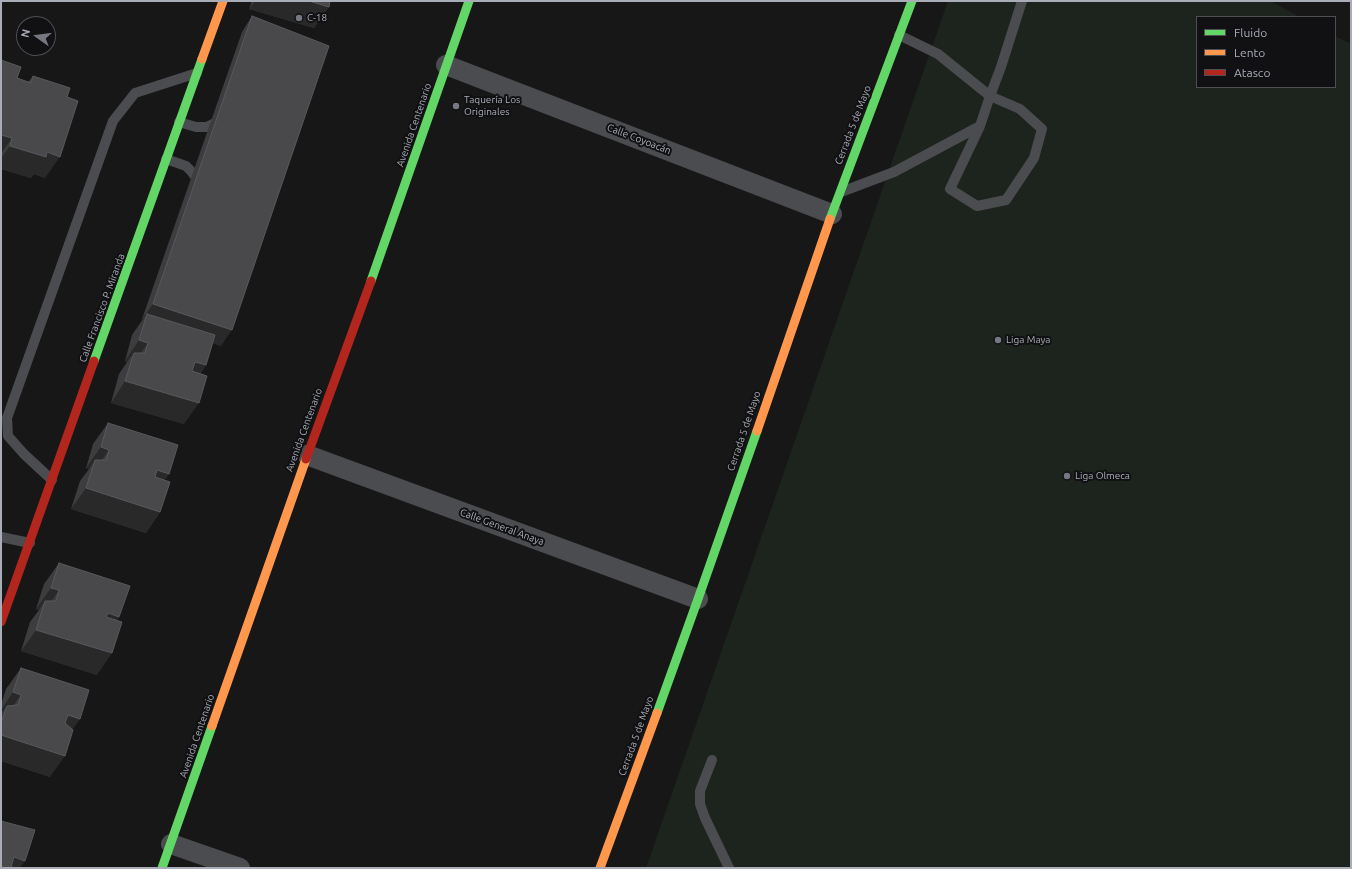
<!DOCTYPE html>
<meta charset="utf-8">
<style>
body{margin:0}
#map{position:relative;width:1352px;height:869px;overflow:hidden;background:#171717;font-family:Ubuntu,sans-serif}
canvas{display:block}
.frame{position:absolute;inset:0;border:2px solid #a8adb8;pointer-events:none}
.legend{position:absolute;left:1196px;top:16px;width:140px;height:72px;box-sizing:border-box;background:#111113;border:1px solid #4d4f55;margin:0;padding:5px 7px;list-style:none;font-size:12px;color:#a8adb8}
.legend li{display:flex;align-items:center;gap:8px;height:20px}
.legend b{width:20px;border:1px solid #4d4f55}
.north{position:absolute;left:16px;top:16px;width:40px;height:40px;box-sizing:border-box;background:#111113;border:1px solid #4d4f55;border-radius:50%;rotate:284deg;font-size:11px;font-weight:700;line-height:16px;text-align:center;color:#a8adb8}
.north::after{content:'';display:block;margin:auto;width:14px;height:18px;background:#757880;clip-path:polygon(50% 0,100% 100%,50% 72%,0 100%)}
</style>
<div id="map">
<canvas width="1352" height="869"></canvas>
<div class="frame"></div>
<ul class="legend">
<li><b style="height:5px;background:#63d668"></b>Fluido</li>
<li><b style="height:5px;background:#ff974d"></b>Lento</li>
<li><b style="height:5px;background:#b3261e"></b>Atasco</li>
</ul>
<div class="north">N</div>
</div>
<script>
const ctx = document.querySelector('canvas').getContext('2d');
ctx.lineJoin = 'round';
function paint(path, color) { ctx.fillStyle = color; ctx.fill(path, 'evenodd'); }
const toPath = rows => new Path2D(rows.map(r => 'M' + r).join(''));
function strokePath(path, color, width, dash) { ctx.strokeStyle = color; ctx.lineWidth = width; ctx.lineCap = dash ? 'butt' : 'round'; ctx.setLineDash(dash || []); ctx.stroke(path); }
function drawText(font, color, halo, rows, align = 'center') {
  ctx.font = font + ' Ubuntu,sans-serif'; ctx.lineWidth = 4; ctx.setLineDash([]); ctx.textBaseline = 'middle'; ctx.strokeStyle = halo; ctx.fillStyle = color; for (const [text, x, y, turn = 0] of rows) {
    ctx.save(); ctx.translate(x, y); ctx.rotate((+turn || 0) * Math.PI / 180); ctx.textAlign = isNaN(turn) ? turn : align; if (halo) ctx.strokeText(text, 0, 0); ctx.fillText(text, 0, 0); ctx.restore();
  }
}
paint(toPath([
 [948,1,1270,1,1300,17,1197,17,1197,87,1335,87,1335,36,1351,44,1351,864,1350,868,646,868]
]), '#1d241e');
strokePath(toPath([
 [899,35,938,54,990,96,1020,109,1042,129,1034,158,1006,200,977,206,950,189,980,126,990,96,1001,67,1022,1],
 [179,122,196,127,207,127,215,123,218,119],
 [166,159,186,166,191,171,197,179,198,185],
 [841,192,894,172,980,126],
 [52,480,24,454,8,436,7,418,113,121,135,93,197,73],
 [1,537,30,543],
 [712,760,700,791,700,804,705,818,729,868]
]), '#4b4c50', 10);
strokePath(toPath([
 [446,65,832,214],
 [307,455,698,599],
 [171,844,240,868]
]), '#4b4c50', 20);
strokePath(toPath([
 [830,219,912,1],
 [371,281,469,1],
 [94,361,202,59],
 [657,713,698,599,757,431],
 [162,868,212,726]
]), '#63d668', 9);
strokePath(toPath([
 [202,59,223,1],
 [757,431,830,219],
 [212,726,306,459],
 [600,868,657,713]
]), '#ff974d', 9);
strokePath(toPath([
 [306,459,371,281],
 [1,622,94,361]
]), '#b3261e', 9);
paint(toPath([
 [252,1,330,1,329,7,314,28,249,9],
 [252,16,221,346,213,343,206,365,200,374,184,424,111,403,119,374,127,362,125,361,132,335,143,319,142,319,242,32],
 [1,60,17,78,28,82,33,76,45,178,34,174,31,178,1,169],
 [108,423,169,474,164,480,160,512,146,533,71,509,80,481,89,469,86,468,93,444],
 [59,563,117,620,97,675,21,651,30,622,39,610,36,609,44,584],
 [21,668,80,719,72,729,50,777,1,761,1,705,6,689]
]), '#3d3d3f');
paint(toPath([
 [255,1,309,1,329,7,314,28,249,9],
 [1,135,12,138,1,154],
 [10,146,47,152,60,157,45,178,34,174,31,178,1,169,1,158],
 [153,304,232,330,221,346,145,320,147,314,143,319,142,319],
 [139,340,148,343,133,364,134,353,127,362,125,361],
 [195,362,206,365,192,386,180,383],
 [125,381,199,403,184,424,111,403],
 [101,447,109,450,94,471,95,460,89,469,86,468],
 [157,470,169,474,154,495,142,492],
 [86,488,160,512,146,533,71,509],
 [51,588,59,590,45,611,45,601,39,610,36,609],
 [108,613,119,617,105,638,93,634],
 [36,630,112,653,97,675,21,651],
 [13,692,21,695,6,716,7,706,1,714,1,710],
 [68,715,80,719,65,740,53,736],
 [1,735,65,756,50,777,1,761],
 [14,857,25,861,20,868,6,868]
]), '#29292a');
const building = toPath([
 [309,1,330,1,329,7,309,1],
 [252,16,329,46,232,330,153,304,252,16],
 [1,60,21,67,17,78,31,83,33,76,70,88,67,97,78,101,60,157,47,152,46,157,10,146,12,138,1,135,1,60],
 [147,314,215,335,206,365,195,362,192,371,207,376,199,403,125,381,134,353,145,353,148,343,139,340,147,314],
 [108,423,178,445,169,474,157,470,155,477,170,482,160,512,86,488,95,460,106,460,109,450,101,447,108,423],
 [59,563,130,586,119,617,108,613,106,617,122,622,112,653,36,630,45,601,56,601,59,590,51,588,59,563],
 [21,668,89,690,80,719,68,715,65,723,73,730,65,756,1,735,1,723,7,706,18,705,21,695,13,692,21,668],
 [1,821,35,830,25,861,14,857,11,867,16,868,1,868,1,821]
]);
paint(building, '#49494c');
strokePath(building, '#58595d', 1);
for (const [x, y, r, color] of [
 [299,18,4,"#757880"],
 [456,106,4,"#757880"],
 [998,340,4,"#757880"],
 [1067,476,4,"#757880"]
]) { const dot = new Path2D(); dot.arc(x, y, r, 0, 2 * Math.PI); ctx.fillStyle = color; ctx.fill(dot); strokePath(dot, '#111113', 1.5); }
drawText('10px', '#a8adb8', '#111113', [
 ["C-18",307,18],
 ["Taquería Los",464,100],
 ["Originales",464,112],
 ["Liga Maya",1006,340],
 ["Liga Olmeca",1075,476]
], 'left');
drawText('10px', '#a8adb8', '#111113', [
 ["Avenida Centenario",414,125,-71],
 ["Cerrada 5 de Mayo",853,125,-69],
 ["Calle Coyoacán",639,139,21],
 ["Calle Francisco P. Miranda",102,308,-70],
 ["Avenida Centenario",304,430,-70],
 ["Cerrada 5 de Mayo",744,431,-71],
 ["Calle General Anaya",502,527,20],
 ["Avenida Centenario",197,736,-71],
 ["Cerrada 5 de Mayo",636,736,-70]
]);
</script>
